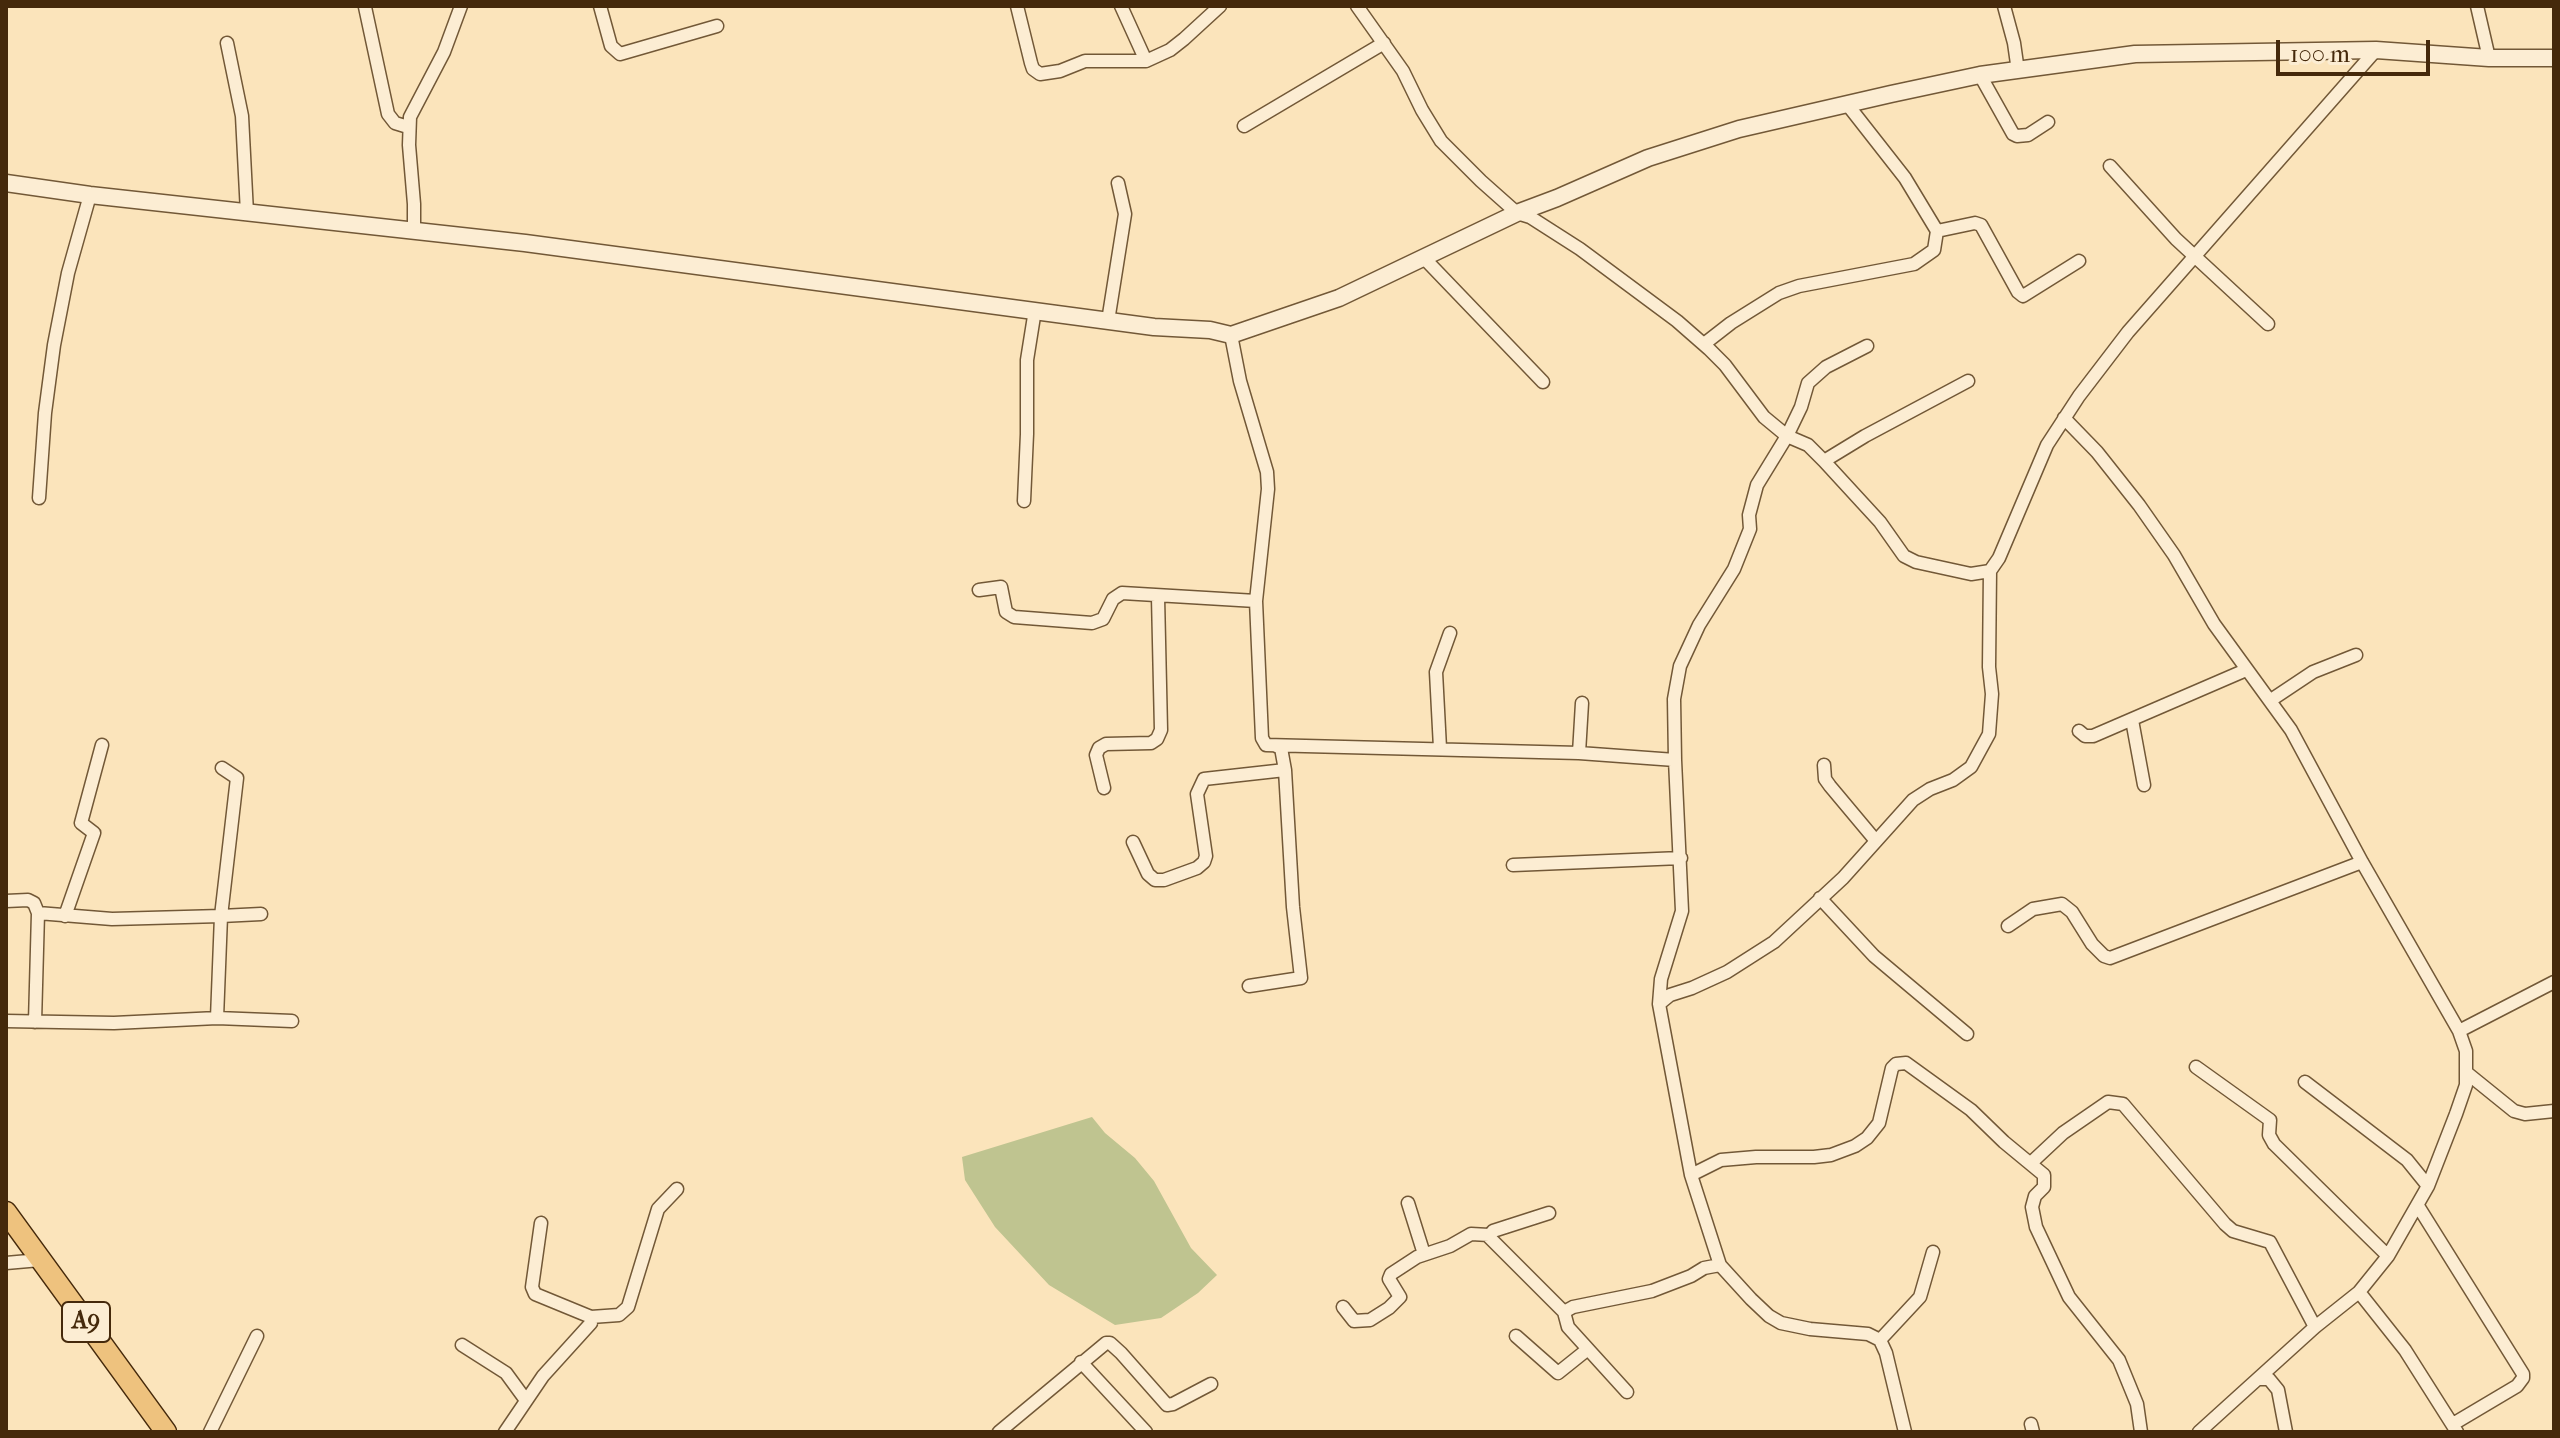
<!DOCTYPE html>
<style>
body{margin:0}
#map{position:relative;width:2560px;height:1438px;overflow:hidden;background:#fbe4bb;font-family:"IM FELL French Canon",serif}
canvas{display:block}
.frame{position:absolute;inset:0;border:8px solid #45290b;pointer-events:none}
.scale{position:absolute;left:2276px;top:40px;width:154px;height:36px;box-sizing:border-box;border:4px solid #45290b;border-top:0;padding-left:10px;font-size:24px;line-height:28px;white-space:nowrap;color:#45290b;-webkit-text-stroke:6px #fcedd3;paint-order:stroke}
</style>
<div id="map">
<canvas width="2560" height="1438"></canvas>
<div class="frame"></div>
<div class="scale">100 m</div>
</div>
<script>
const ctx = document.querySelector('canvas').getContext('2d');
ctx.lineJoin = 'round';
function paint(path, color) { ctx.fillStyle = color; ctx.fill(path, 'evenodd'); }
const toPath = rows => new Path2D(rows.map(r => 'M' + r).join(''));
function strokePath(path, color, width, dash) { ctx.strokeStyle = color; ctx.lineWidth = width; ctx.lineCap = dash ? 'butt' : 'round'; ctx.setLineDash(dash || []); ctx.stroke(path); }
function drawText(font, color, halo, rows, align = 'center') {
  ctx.font = font + ' "IM FELL French Canon",serif'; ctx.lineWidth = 7; ctx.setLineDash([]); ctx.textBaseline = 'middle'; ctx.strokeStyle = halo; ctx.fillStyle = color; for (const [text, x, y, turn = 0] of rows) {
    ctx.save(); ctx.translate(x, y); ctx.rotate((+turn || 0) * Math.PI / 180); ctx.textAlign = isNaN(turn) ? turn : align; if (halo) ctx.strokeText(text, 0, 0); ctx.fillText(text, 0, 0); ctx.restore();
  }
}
paint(toPath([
 [1092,1117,1105,1133,1135,1158,1154,1181,1191,1248,1217,1275,1198,1293,1161,1318,1115,1325,1049,1285,995,1227,965,1180,962,1157]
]), '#bfc490');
const minor = toPath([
 [600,6,611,46,620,54,717,26],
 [1017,6,1031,63,1033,69,1040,74,1060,71,1085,61,1146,61,1170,50,1184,39,1220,6],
 [1121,6,1146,61],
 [1357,6,1403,71,1422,110,1441,141,1481,181,1517,213,1530,217,1580,249,1677,321,1709,349,1725,365,1764,417,1787,436,1808,445,1824,461,1880,522,1904,556,1916,562,1971,574,1990,571,1999,558,2047,445,2079,396,2128,332,2376,50],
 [2004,6,2014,43,2018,71],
 [2477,6,2489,58],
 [365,7,388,114,395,123,408,127],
 [227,43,242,116,247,213],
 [1980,75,2013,134,2017,136,2028,135,2048,122],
 [1244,126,1384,43],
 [2110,166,2176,239,2268,324],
 [414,231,414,204,409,145,410,117,444,52,461,6],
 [1937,231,1975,223,1981,225,2018,292,2023,296,2079,261],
 [1423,257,1543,382],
 [1108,321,1125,214,1118,183],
 [1231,335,1240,381,1267,472,1268,489,1256,601,1262,738,1266,745,1579,753,1675,760],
 [1704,344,1731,323,1779,293,1799,286,1914,264,1934,250,1937,231,1905,178,1847,104],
 [1867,346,1826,367,1808,383,1801,407,1787,436,1757,485,1749,515,1750,529,1734,569,1699,625,1680,666,1674,699,1675,760,1682,911,1661,979,1659,1004,1691,1175,1720,1265,1751,1299,1769,1316,1781,1323,1810,1329,1868,1334,1880,1340,1886,1353,1905,1432],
 [2064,418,2097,452,2139,505,2174,555,2214,624,2291,730,2362,862,2459,1031,2466,1051,2466,1085,2456,1114,2428,1186,2388,1256,2359,1292,2315,1327,2199,1432],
 [1824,461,1865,436,1968,381],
 [39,498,45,413,54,345,68,273,90,195],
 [1024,501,1027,434,1027,360,1035,310],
 [979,590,1001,587,1006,612,1014,617,1092,623,1103,619,1113,599,1122,593,1256,601],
 [2271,700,2313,672,2356,655],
 [2132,720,2144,785],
 [2079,731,2085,736,2093,736,2246,670],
 [1440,748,1436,672,1450,633],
 [1579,753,1582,703],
 [1824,765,1825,779,1830,786,1876,841],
 [1104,788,1096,755,1099,748,1106,744,1151,743,1157,739,1161,730,1158,597],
 [1133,842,1148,874,1155,880,1164,880,1197,868,1204,862,1206,856,1197,794,1204,779,1285,770],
 [1513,865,1681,858],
 [1820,898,1874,956,1967,1034],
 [6,901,28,900,34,903,38,913],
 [65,916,94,833,81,823,102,745],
 [2008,926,2033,909,2062,904,2072,912,2092,944,2104,956,2110,958,2362,862],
 [1249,986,1301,978,1293,907,1285,770,1281,748,1276,746],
 [1659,1004,1670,995,1692,988,1727,972,1774,942,1843,878,1913,800,1930,789,1953,780,1971,767,1989,734,1992,694,1989,667,1990,571],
 [217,1018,221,916,261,914],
 [6,1021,114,1023,217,1018,292,1021],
 [35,1022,38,913,112,919,221,916,237,778,222,768],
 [2459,1031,2554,982],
 [2196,1067,2270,1120,2269,1135,2274,1144,2388,1256],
 [2467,1073,2514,1111,2525,1114,2554,1111],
 [2305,1082,2407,1160,2428,1186],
 [2032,1162,2063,1133,2108,1102,2123,1104,2225,1224,2233,1231,2270,1242,2315,1327],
 [1691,1175,1721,1160,1756,1157,1814,1157,1831,1155,1855,1146,1867,1138,1879,1123,1892,1068,1896,1064,1906,1063,1971,1110,2004,1142,2044,1175,2044,1187,2035,1196,2032,1207,2036,1227,2069,1297,2119,1360,2137,1404,2141,1432],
 [1408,1203,1424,1254],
 [2418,1206,2523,1374,2523,1378,2517,1386,2453,1424],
 [1549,1213,1493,1231,1489,1237,1564,1312],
 [541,1223,532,1287,535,1294,591,1317,619,1315,628,1307,658,1209,677,1189],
 [6,1263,40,1260],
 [2359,1292,2405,1350,2457,1432],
 [1343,1307,1354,1321,1370,1320,1389,1308,1400,1297,1389,1279,1391,1274,1417,1257,1450,1246,1471,1234,1489,1235],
 [1516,1336,1558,1373,1588,1349],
 [1880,1340,1920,1297,1933,1252],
 [462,1345,506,1373,525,1399],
 [1081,1362,1146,1432],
 [2259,1379,2269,1379,2278,1390,2286,1432],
 [1627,1392,1568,1327,1564,1312,1573,1307,1652,1291,1691,1276,1704,1268,1720,1265],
 [2031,1424,2033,1432],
 [210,1432,257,1336],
 [505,1432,543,1376,591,1323,591,1317],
 [999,1432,1106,1343,1110,1343,1121,1353,1167,1405,1173,1404,1211,1384]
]);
const tertiary = toPath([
 [6,183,90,195,525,243,1154,327,1210,330,1231,335,1339,298,1517,213,1557,198,1648,158,1739,129,1891,94,1980,75,2135,54,2376,50,2489,58,2554,58]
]);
const primary = toPath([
 [6,1212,166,1432]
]);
strokePath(minor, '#725837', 15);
strokePath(tertiary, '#725837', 19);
strokePath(primary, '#45290b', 23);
strokePath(minor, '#fcedd3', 12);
strokePath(tertiary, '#fcedd3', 16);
strokePath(primary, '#eec27e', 20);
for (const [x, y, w] of [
 [86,1322,48]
]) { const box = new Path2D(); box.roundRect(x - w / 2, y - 20, w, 40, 6); ctx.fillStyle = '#fcedd3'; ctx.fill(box); strokePath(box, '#45290b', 2); }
drawText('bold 24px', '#45290b', null, [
 ["A9",86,1322]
]);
</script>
